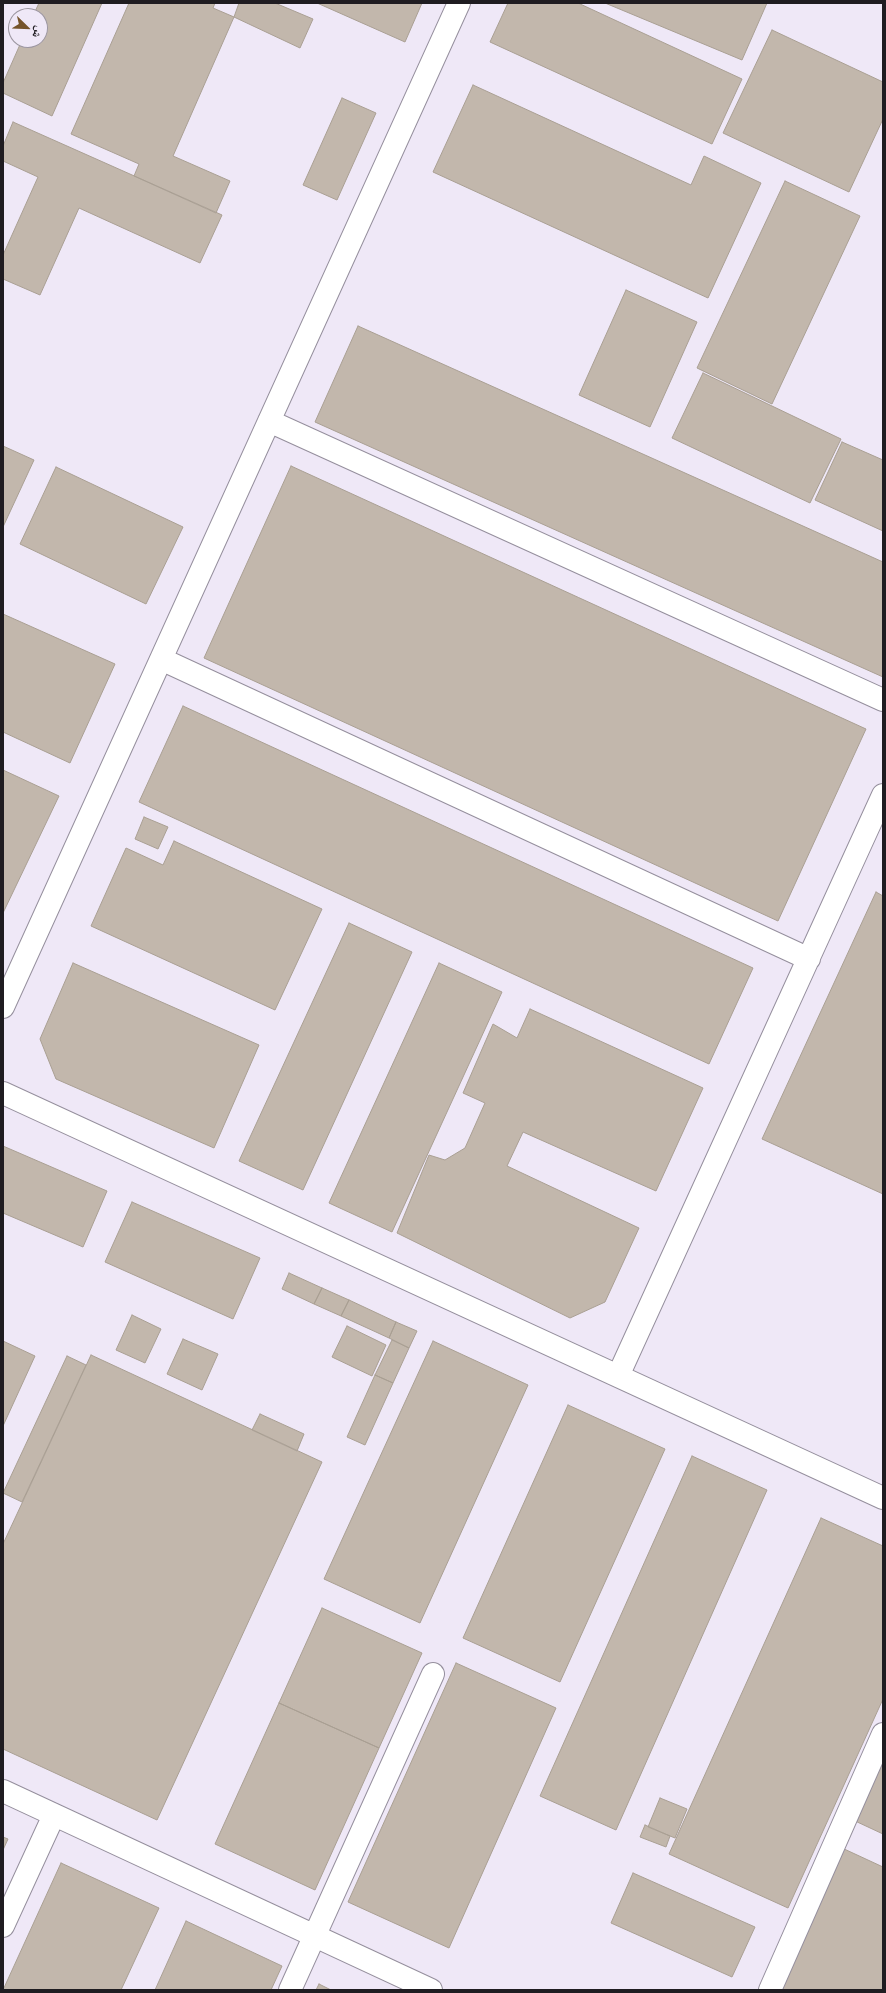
<!DOCTYPE html>
<meta charset="utf-8">
<style>
body{margin:0}
#map{position:relative;width:886px;height:1993px;overflow:hidden;background:#efe8f7;font-family:"Playfair Display","Noto Naskh Arabic",serif}
canvas{display:block}
.frame{position:absolute;inset:0;border:4px solid #1f1c21;pointer-events:none}
.north{position:absolute;left:8px;top:8px;width:40px;height:40px;box-sizing:border-box;background:#efe8f7;border:1px solid #9c96a1;border-radius:50%;rotate:113deg;font-size:11px;font-weight:700;line-height:16px;text-align:center;color:#1f1c21}
.north::after{content:'';display:block;margin:auto;width:14px;height:18px;background:#75542b;clip-path:polygon(50% 0,100% 100%,50% 72%,0 100%)}
</style>
<div id="map">
<canvas width="886" height="1993"></canvas>
<div class="frame"></div>
<div class="north">ش</div>
</div>
<script>
const ctx = document.querySelector('canvas').getContext('2d');
ctx.lineJoin = 'round';
function paint(path, color) { ctx.fillStyle = color; ctx.fill(path, 'evenodd'); }
const toPath = rows => new Path2D(rows.map(r => 'M' + r).join(''));
function strokePath(path, color, width, dash) { ctx.strokeStyle = color; ctx.lineWidth = width; ctx.lineCap = dash ? 'butt' : 'round'; ctx.setLineDash(dash || []); ctx.stroke(path); }
const building = toPath([
 [39,3,102,3,52,116,3,93,3,83,22,40,40,40,40,16,33,16,39,3],
 [129,3,215,3,213,8,234,17,173,156,230,181,216,213,134,176,139,164,71,134,129,3],
 [239,3,275,3,313,19,300,48,234,17,239,3],
 [317,3,422,3,405,42,317,3],
 [508,3,578,3,742,79,712,144,490,42,508,3],
 [605,3,767,3,742,60,605,3],
 [772,30,883,82,883,119,849,192,723,133,772,30],
 [473,85,691,185,704,156,761,183,708,298,433,172,473,85],
 [342,98,376,113,337,200,303,185,342,98],
 [13,122,222,215,200,263,79,208,40,295,3,279,3,255,38,177,3,161,3,146,13,122],
 [785,181,860,216,772,404,697,368,785,181],
 [626,290,697,322,650,427,579,395,626,290],
 [358,326,883,562,883,677,315,422,358,326],
 [703,373,841,439,810,503,672,438,703,373],
 [842,442,883,460,883,531,815,500,842,442],
 [3,446,34,460,3,527,3,446],
 [291,466,866,729,778,921,204,658,291,466],
 [56,467,183,527,146,604,20,544,56,467],
 [3,614,115,664,70,763,3,732,3,614],
 [183,706,753,968,709,1064,139,802,183,706],
 [3,770,59,796,3,913,3,770],
 [144,817,168,827,158,849,135,839,144,817],
 [174,841,322,909,275,1010,91,926,126,848,163,865,174,841],
 [876,892,883,896,883,1194,762,1139,876,892],
 [349,923,412,952,303,1190,239,1161,349,923],
 [73,963,259,1045,214,1148,56,1079,40,1039,73,963],
 [439,963,502,992,392,1232,329,1203,439,963],
 [530,1009,703,1088,656,1191,523,1132,507,1166,639,1228,605,1302,570,1318,397,1233,429,1155,445,1160,465,1148,485,1103,463,1093,493,1024,517,1038,530,1009],
 [3,1146,107,1191,83,1247,3,1213,3,1146],
 [132,1202,260,1258,233,1319,105,1262,132,1202],
 [289,1273,322,1288,314,1304,282,1289,289,1273],
 [322,1288,349,1300,341,1316,314,1304,322,1288],
 [349,1300,396,1322,389,1338,341,1316,349,1300],
 [132,1315,161,1329,145,1363,116,1350,132,1315],
 [396,1322,417,1331,409,1348,389,1338,396,1322],
 [347,1326,386,1345,372,1376,332,1357,347,1326],
 [183,1339,218,1354,202,1390,167,1374,183,1339],
 [392,1340,409,1348,393,1383,375,1375,392,1340],
 [3,1341,35,1356,3,1426,3,1341],
 [433,1341,528,1385,420,1623,324,1579,433,1341],
 [91,1355,322,1462,157,1820,3,1749,3,1544,91,1355],
 [67,1356,86,1365,22,1502,3,1493,67,1356],
 [375,1375,393,1383,365,1445,347,1437,375,1375],
 [568,1405,665,1449,560,1682,463,1638,568,1405],
 [260,1414,304,1434,297,1451,252,1430,260,1414],
 [692,1456,767,1490,616,1830,540,1796,692,1456],
 [821,1518,883,1546,883,1699,788,1908,669,1854,821,1518],
 [322,1608,422,1653,379,1748,279,1703,322,1608],
 [456,1663,556,1708,449,1948,348,1902,456,1663],
 [279,1703,379,1748,315,1890,215,1844,279,1703],
 [883,1755,883,1834,853,1820,883,1755],
 [660,1798,687,1809,675,1838,648,1827,660,1798],
 [645,1825,670,1836,666,1847,640,1837,645,1825],
 [3,1837,8,1839,3,1850,3,1837],
 [842,1848,883,1867,883,1990,776,1990,842,1848],
 [61,1863,159,1908,121,1990,3,1990,61,1863],
 [633,1873,755,1927,732,1977,611,1923,633,1873],
 [186,1921,282,1966,271,1990,155,1990,186,1921],
 [319,1984,331,1990,316,1990,319,1984]
]);
paint(building, '#c2b7ac');
strokePath(building, '#a99f93', 1);
const minor = toPath([
 [269,421,883,700],
 [161,659,809,959],
 [3,1007,459,3],
 [3,1093,883,1498],
 [618,1376,883,795],
 [3,1791,431,1990],
 [3,1926,54,1815],
 [290,1990,433,1674],
 [770,1990,883,1734]
]);
strokePath(minor, '#958f9d', 24);
strokePath(minor, '#fff', 22);
</script>
